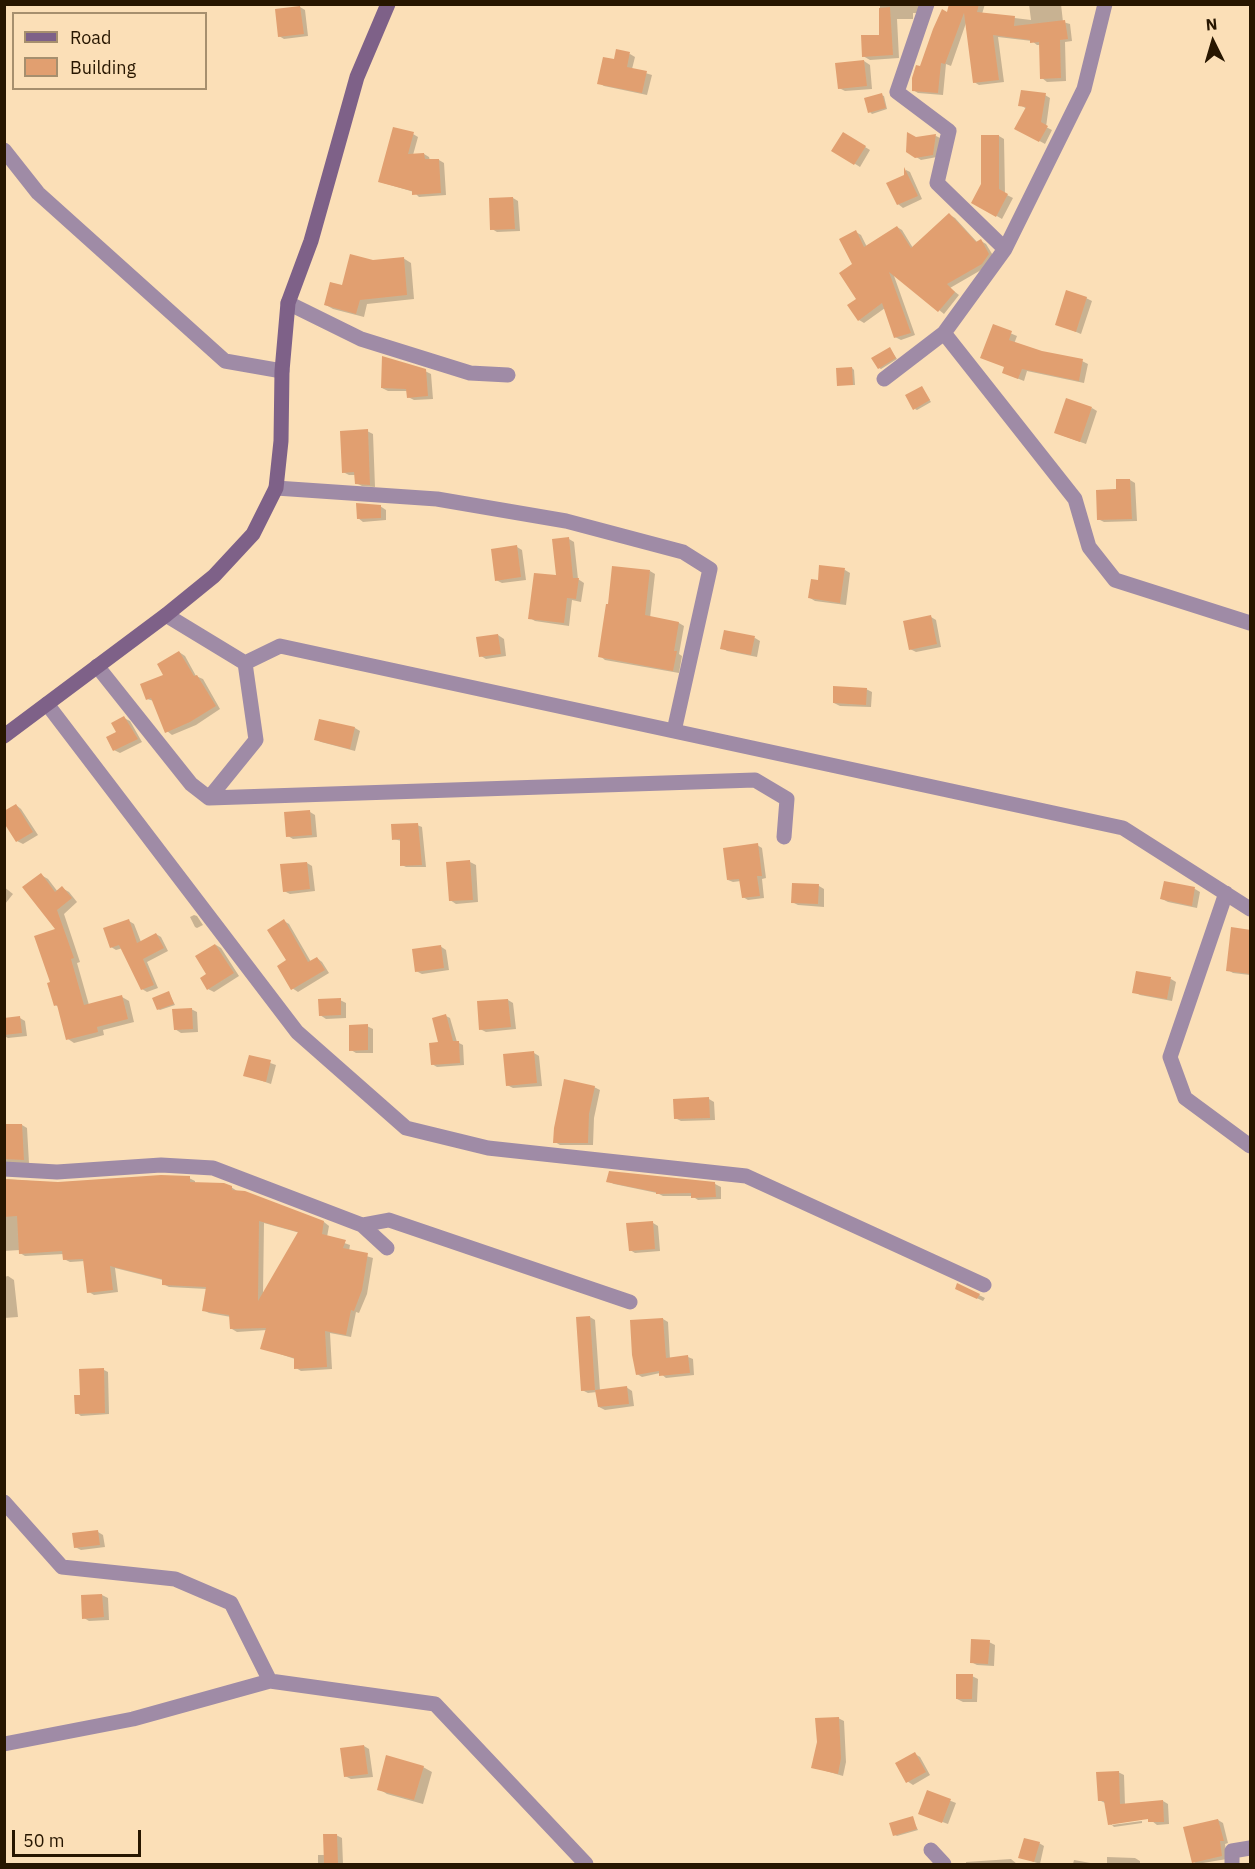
<!DOCTYPE html>
<style>
body{margin:0}
#map{position:relative;width:1255px;height:1869px;overflow:hidden;background:#fbdfb7;font-family:"IBM Plex Sans",sans-serif}
canvas{display:block}
.frame{position:absolute;inset:0;border:6px solid #271600;pointer-events:none}
.legend{position:absolute;left:12px;top:12px;width:195px;height:78px;box-sizing:border-box;background:#fbdfb7;border:2px solid #a68f6e;margin:0;padding:8px 10px;list-style:none;font-size:18px;color:#271600}
.legend li{display:flex;align-items:center;gap:12px;height:30px}
.legend b{width:30px;border:2px solid #a68f6e}
.north{position:absolute;left:1183px;top:12px;width:60px;height:60px;-webkit-text-stroke:4px #fbdfb7;paint-order:stroke;rotate:355deg;font-size:16px;font-weight:700;line-height:24px;text-align:center;color:#271600}
.north::after{content:'';display:block;margin:auto;width:21px;height:27px;background:#271600;clip-path:polygon(50% 0,100% 100%,50% 72%,0 100%)}
.scale{position:absolute;left:12px;top:1830px;width:129px;height:27px;box-sizing:border-box;border:3px solid #271600;border-top:0;padding-left:8px;font-size:18px;line-height:21px;white-space:nowrap;color:#271600;-webkit-text-stroke:4px #fbdfb7;paint-order:stroke}
</style>
<div id="map">
<canvas width="1255" height="1869"></canvas>
<div class="frame"></div>
<ul class="legend">
<li><b style="height:8px;background:#7e6188"></b>Road</li>
<li><b style="height:16px;background:#e19f70"></b>Building</li>
</ul>
<div class="north">N</div>
<div class="scale">50 m</div>
</div>
<script>
const ctx = document.querySelector('canvas').getContext('2d');
ctx.lineJoin = 'round';
function paint(path, color) { ctx.fillStyle = color; ctx.fill(path, 'evenodd'); }
const toPath = rows => new Path2D(rows.map(r => 'M' + r).join(''));
function strokePath(path, color, width, dash) { ctx.strokeStyle = color; ctx.lineWidth = width; ctx.lineCap = dash ? 'butt' : 'round'; ctx.setLineDash(dash || []); ctx.stroke(path); }
paint(toPath([
 [880,4,926,4,922,13,913,13,913,19,897,19,899,58,870,60,863,56,880,36],
 [951,4,985,4,982,14,1031,20,1029,4,1061,4,1063,22,1070,24,1072,41,1065,42,1066,81,1047,82,1042,78,1040,45,1037,45,1032,41,998,37,1004,82,979,85,974,82,966,23,951,66,946,64,943,95,918,93,913,90,921,67,948,14],
 [300,7,305,10,308,36,284,39,279,36],
 [630,54,635,57,632,69,652,75,647,95,604,86,599,83,615,61],
 [864,61,870,65,872,89,845,91,839,88,837,64],
 [881,95,884,96,887,109,872,114,870,112],
 [1045,95,1050,98,1046,127,1052,130,1045,144,1016,128,1027,109,1020,105],
 [413,134,418,137,413,155,424,154,429,157,430,161,439,160,444,163,446,195,419,197,414,192,380,182],
 [844,134,870,150,860,167,833,150],
 [936,136,940,138,937,157,921,160,907,151,916,139],
 [999,136,1004,139,1005,194,1013,198,1002,219,973,202,983,185],
 [906,170,910,172,922,199,903,208,898,204],
 [513,198,518,201,520,231,497,232,492,229],
 [950,215,955,218,977,242,981,241,986,244,994,257,988,266,950,288,959,295,944,314,893,273,915,335,901,340,895,337,885,308,864,323,859,320,854,265,856,232,861,235,867,247,897,227,902,230,913,248],
 [403,258,411,263,414,299,367,304,364,317,333,309,326,305,343,287,373,262],
 [1086,298,1092,301,1081,334,1057,324],
 [993,326,1017,336,1014,344,1042,353,1082,361,1088,364,1084,383,1027,371,1024,381,1004,373,1005,367],
 [890,349,897,359,881,369,879,368],
 [852,368,854,370,855,385,838,385],
 [425,371,431,374,433,399,414,400,408,397,408,391,388,391,382,388],
 [922,388,931,402,917,410,915,409],
 [1092,408,1097,411,1086,444,1061,435],
 [367,431,373,434,375,487,362,486,356,483,356,475,349,475,343,472],
 [1130,480,1135,483,1137,521,1104,522,1098,519,1118,491],
 [380,506,386,510,386,520,363,522,358,518],
 [569,539,574,542,578,579,584,583,581,602,572,600,569,626,535,621,530,618,558,577],
 [517,547,522,550,526,580,502,583,496,580],
 [845,570,850,573,846,605,815,601,810,598,819,581],
 [650,571,655,574,650,618,679,623,684,626,679,654,682,656,679,673,605,660,600,656,610,606],
 [931,617,936,620,941,647,916,652,910,649],
 [498,635,504,639,506,656,486,659,481,656],
 [755,638,760,641,757,657,727,651,722,648],
 [179,652,185,656,196,676,203,679,220,709,196,725,172,735,167,731,154,701,147,699,165,676],
 [866,689,872,692,871,707,840,706,834,703],
 [124,718,130,721,142,742,120,753,114,750,118,733],
 [355,728,360,731,355,751,321,742,315,739],
 [16,805,21,809,38,835,23,844,17,841],
 [310,812,315,815,317,837,293,839,288,836],
 [417,825,422,827,426,867,406,867,402,865,402,841,393,839],
 [757,845,762,848,766,878,762,879,764,898,748,900,743,897,741,881,733,882,728,880],
 [470,862,476,865,478,902,456,904,450,900],
 [307,863,312,866,315,891,290,894,284,891],
 [41,875,48,879,58,892,62,888,69,892,77,902,64,914,80,962,77,963,89,1005,122,997,129,1001,134,1022,103,1030,104,1035,74,1043,68,1039,59,1007,55,1005,52,983,57,929],
 [1165,883,1195,889,1200,892,1197,908,1168,902,1162,899],
 [793,884,819,886,824,889,824,907,798,905,792,902],
 [4,887,13,894,5,904,4,903],
 [194,915,197,916,203,925,197,928,195,927,190,917],
 [129,921,134,924,141,942,156,934,161,937,168,951,147,962,158,988,147,992,142,989,123,948,116,950,111,947],
 [284,921,289,924,311,962,317,958,322,962,329,973,298,992,292,988],
 [1250,931,1250,975,1233,973,1228,970],
 [216,945,221,948,239,976,214,992,208,989,208,974],
 [440,946,446,950,449,970,422,974,416,971],
 [1171,979,1176,982,1172,1001,1140,995,1134,992],
 [169,993,175,1005,160,1010,158,1009],
 [340,1000,346,1003,346,1018,326,1019,320,1015],
 [508,1000,513,1003,516,1029,486,1032,480,1029],
 [191,1009,197,1012,198,1032,181,1033,175,1029],
 [446,1016,450,1018,457,1042,463,1045,464,1065,437,1067,432,1064,440,1043],
 [20,1018,25,1021,27,1036,8,1038,4,1036,4,1019],
 [367,1026,373,1029,373,1053,356,1053,351,1050],
 [534,1053,539,1056,542,1086,513,1088,507,1085],
 [250,1056,276,1065,271,1084,245,1075],
 [594,1087,600,1090,594,1118,593,1145,560,1145,555,1142],
 [709,1099,714,1102,715,1120,681,1121,675,1118],
 [22,1125,27,1128,29,1163,4,1163,4,1126],
 [189,1178,195,1181,195,1184,231,1187,237,1191,324,1222,329,1226,327,1237,350,1245,349,1251,373,1258,367,1294,359,1313,356,1312,351,1337,330,1333,332,1369,301,1371,296,1368,295,1359,262,1348,267,1330,237,1332,232,1329,231,1317,209,1313,203,1310,207,1289,169,1287,163,1284,163,1280,115,1268,118,1292,94,1295,89,1292,85,1261,70,1262,64,1259,64,1254,25,1256,20,1253,20,1250,4,1251,4,1179,58,1183],
 [264,1223,300,1233,263,1295],
 [608,1181,715,1184,721,1187,721,1199,698,1200,692,1196,663,1196,657,1193,614,1184],
 [653,1223,658,1226,660,1251,635,1253,630,1250],
 [8,1276,14,1280,18,1317,4,1318,4,1277],
 [962,1291,979,1295,985,1298,983,1301],
 [590,1317,595,1320,600,1391,626,1387,632,1391,634,1406,605,1410,599,1407,597,1392,588,1393,582,1390],
 [663,1319,668,1322,670,1359,688,1357,693,1359,694,1375,666,1378,660,1373,642,1377,637,1374],
 [104,1370,108,1372,109,1414,81,1416,77,1413,82,1396],
 [98,1532,103,1535,105,1547,81,1550,75,1547],
 [102,1595,108,1598,109,1620,89,1621,84,1618],
 [989,1642,995,1645,994,1666,977,1665,971,1662],
 [972,1676,978,1679,977,1702,963,1702,957,1699],
 [838,1718,844,1721,846,1762,843,1776,812,1767],
 [364,1746,369,1749,373,1777,351,1779,345,1776],
 [915,1754,920,1757,930,1775,913,1785,907,1781],
 [423,1767,432,1772,423,1804,387,1794,379,1789],
 [1118,1772,1124,1775,1125,1805,1112,1822,1112,1825,1109,1824,1105,1803,1099,1800],
 [928,1792,956,1803,948,1824,926,1816],
 [1163,1801,1168,1804,1169,1824,1157,1825,1152,1821],
 [912,1818,918,1830,897,1836,895,1835],
 [1218,1820,1223,1823,1228,1843,1225,1844,1227,1859,1197,1864,1194,1862],
 [1142,1821,1142,1823,1114,1827,1112,1825],
 [336,1835,342,1838,343,1864,318,1864,318,1855,325,1855],
 [1039,1843,1044,1846,1040,1864,1020,1857],
 [1107,1857,1135,1858,1140,1861,1140,1864,1107,1864],
 [1011,1859,1017,1864,966,1864,966,1862],
 [1074,1860,1096,1864,1073,1864]
]), '#0003');
paint(toPath([
 [949,4,979,4,977,12,1015,16,1014,26,1065,20,1068,39,1060,40,1061,78,1040,79,1039,42,1030,43,1030,40,993,35,999,80,973,83,964,13,945,64,941,63,938,93,912,91,912,78,916,65,920,66,933,29,942,9,947,12],
 [300,6,304,34,278,37,275,9],
 [890,7,893,55,862,57,861,35,879,35,879,8],
 [616,49,630,52,627,67,647,71,642,93,597,84,603,57,614,59],
 [864,60,867,86,838,89,835,63],
 [1021,90,1046,93,1041,122,1048,126,1039,142,1014,129,1026,107,1018,106],
 [882,93,886,108,868,113,864,98],
 [393,127,414,132,408,154,424,153,425,159,439,159,441,193,412,195,412,191,378,182],
 [843,132,866,146,854,165,831,151],
 [907,132,916,137,936,134,933,155,915,158,906,152],
 [981,135,999,135,999,189,1008,194,996,217,971,203,981,184],
 [904,167,918,196,897,205,886,183,904,175],
 [513,197,515,229,490,230,489,198],
 [949,213,976,242,981,239,989,254,982,264,947,284,955,292,938,312,889,272,911,333,894,338,882,303,858,321,847,305,856,299,839,273,852,264,839,239,856,230,864,247,897,226,911,248],
 [350,254,373,260,404,257,407,295,360,300,356,314,324,305,330,282,342,285],
 [1066,290,1087,297,1076,332,1055,325],
 [993,324,1012,331,1009,340,1042,351,1083,359,1079,381,1022,369,1018,379,1002,373,1004,367,980,358],
 [890,347,896,358,878,369,871,358],
 [382,356,426,369,428,396,407,398,406,389,381,388],
 [852,367,853,385,837,386,836,368],
 [922,386,930,400,913,410,905,395],
 [1066,398,1092,407,1080,442,1054,433],
 [368,429,370,485,355,484,354,472,342,473,340,431],
 [1116,479,1130,479,1132,519,1097,520,1096,490,1116,489],
 [356,503,381,505,381,518,357,519],
 [569,537,573,578,579,578,576,599,567,598,564,623,528,619,534,573,556,575,552,539],
 [517,545,521,577,495,581,491,549],
 [819,565,845,568,840,603,808,598,811,579,818,580],
 [612,566,650,570,645,615,679,622,674,651,677,651,673,671,598,657,606,604,608,604],
 [931,615,937,644,909,650,903,621],
 [724,630,755,636,751,655,720,649],
 [498,634,501,654,479,657,476,637],
 [179,651,194,676,197,675,216,706,190,722,165,733,151,698,146,700,140,684,163,675,157,664],
 [833,686,867,688,866,705,833,703],
 [124,716,138,739,113,751,106,737,116,732,111,723],
 [319,719,355,727,350,749,314,740],
 [16,804,33,832,16,842,4,823,4,811],
 [310,810,312,835,286,837,284,812],
 [418,823,422,865,400,866,400,839,392,840,391,824],
 [758,843,762,876,757,876,760,896,742,898,739,879,727,880,723,848],
 [470,860,473,900,449,901,446,862],
 [307,862,310,889,283,892,280,864],
 [41,873,55,892,62,886,72,898,57,910,74,958,71,959,84,1005,122,995,128,1019,97,1027,98,1032,66,1040,57,1005,54,1006,47,983,50,982,34,936,55,929,22,887],
 [1164,881,1195,887,1192,906,1160,899],
 [792,883,819,884,818,904,791,903],
 [129,919,137,943,156,933,164,948,143,959,154,985,141,990,119,945,110,948,103,928],
 [284,919,308,962,317,957,325,970,291,990,277,966,286,960,267,930],
 [1231,927,1251,930,1251,974,1226,971],
 [215,944,234,973,207,990,200,978,206,974,195,956],
 [441,945,444,968,415,972,412,949],
 [1136,971,1171,977,1167,999,1132,993],
 [169,991,174,1004,157,1010,152,998],
 [341,998,341,1015,319,1016,318,999],
 [508,999,511,1027,479,1030,477,1001],
 [192,1008,193,1029,174,1030,172,1009],
 [446,1014,453,1041,459,1041,460,1063,431,1065,429,1043,438,1042,432,1018],
 [20,1016,22,1033,4,1035,4,1018],
 [368,1024,368,1050,349,1051,349,1025],
 [534,1051,537,1083,506,1086,503,1054],
 [249,1055,271,1060,266,1082,243,1076],
 [564,1079,595,1086,589,1114,588,1143,553,1143,554,1128],
 [709,1097,710,1118,674,1119,673,1099],
 [4,1124,22,1124,24,1160,4,1159],
 [609,1171,715,1182,716,1197,691,1198,691,1193,656,1194,656,1192,606,1182],
 [161,1175,190,1176,190,1182,224,1183,232,1186,232,1190,245,1191,324,1221,322,1234,346,1240,343,1248,368,1253,362,1290,354,1311,351,1310,346,1335,325,1331,327,1367,294,1369,294,1358,260,1349,266,1328,230,1329,229,1315,202,1311,206,1287,162,1285,162,1279,110,1266,113,1290,87,1293,83,1259,63,1260,62,1251,19,1254,17,1216,4,1217,4,1179,58,1182],
 [259,1221,298,1232,258,1301],
 [653,1221,655,1249,629,1251,626,1223],
 [957,1283,980,1294,977,1299,955,1289],
 [590,1316,595,1390,581,1391,576,1317],
 [663,1318,666,1358,688,1355,690,1373,659,1376,659,1371,636,1375,632,1355,630,1320],
 [104,1368,105,1413,75,1414,74,1395,80,1395,79,1369],
 [627,1386,629,1404,598,1407,595,1390],
 [98,1530,100,1545,74,1548,72,1533],
 [102,1594,104,1617,82,1619,81,1595],
 [971,1639,990,1640,988,1664,970,1663],
 [956,1674,973,1674,972,1699,956,1699],
 [839,1717,841,1758,838,1774,811,1768,817,1742,815,1718],
 [364,1745,368,1774,344,1777,340,1748],
 [915,1752,926,1772,906,1783,895,1763],
 [386,1755,424,1766,414,1800,377,1790],
 [1119,1771,1120,1804,1163,1800,1164,1822,1148,1822,1148,1819,1108,1825,1104,1801,1098,1801,1096,1772],
 [927,1790,951,1799,942,1823,918,1814],
 [913,1816,917,1829,893,1836,889,1823],
 [1218,1819,1224,1841,1220,1841,1222,1856,1192,1863,1183,1827],
 [323,1834,337,1834,338,1864,324,1864],
 [1024,1838,1040,1842,1034,1862,1018,1858]
]), '#e19f70');
strokePath(toPath([
 [927,4,897,92,949,131,937,183,1005,249],
 [4,150,38,193,225,361,282,371],
 [288,303,361,339,470,373,508,375],
 [944,333,1075,499,1089,547,1115,580,1250,623],
 [884,379,944,333,1005,249,1084,89,1105,4],
 [276,488,437,499,566,521,683,552,710,569,674,731],
 [166,615,245,663,280,646,1123,828,1250,909],
 [97,666,191,784,209,798,755,780,787,799,784,837],
 [47,704,297,1032,406,1128,488,1148,746,1176,984,1285],
 [209,798,256,740,245,663],
 [1226,893,1170,1057,1185,1098,1250,1146],
 [4,1169,57,1172,161,1165,213,1168,362,1225,389,1220,630,1302],
 [362,1225,387,1248],
 [4,1502,62,1567,175,1579,231,1603,270,1681,133,1719,4,1744],
 [270,1681,435,1704,586,1864],
 [931,1850,944,1864],
 [1232,1864,1232,1851,1250,1848]
]), '#9f8ba6', 15);
strokePath(toPath([
 [4,736,166,615,214,576,253,534,276,488,281,441,282,371,288,303,311,241,357,77,388,4]
]), '#7e6188', 15);
</script>
